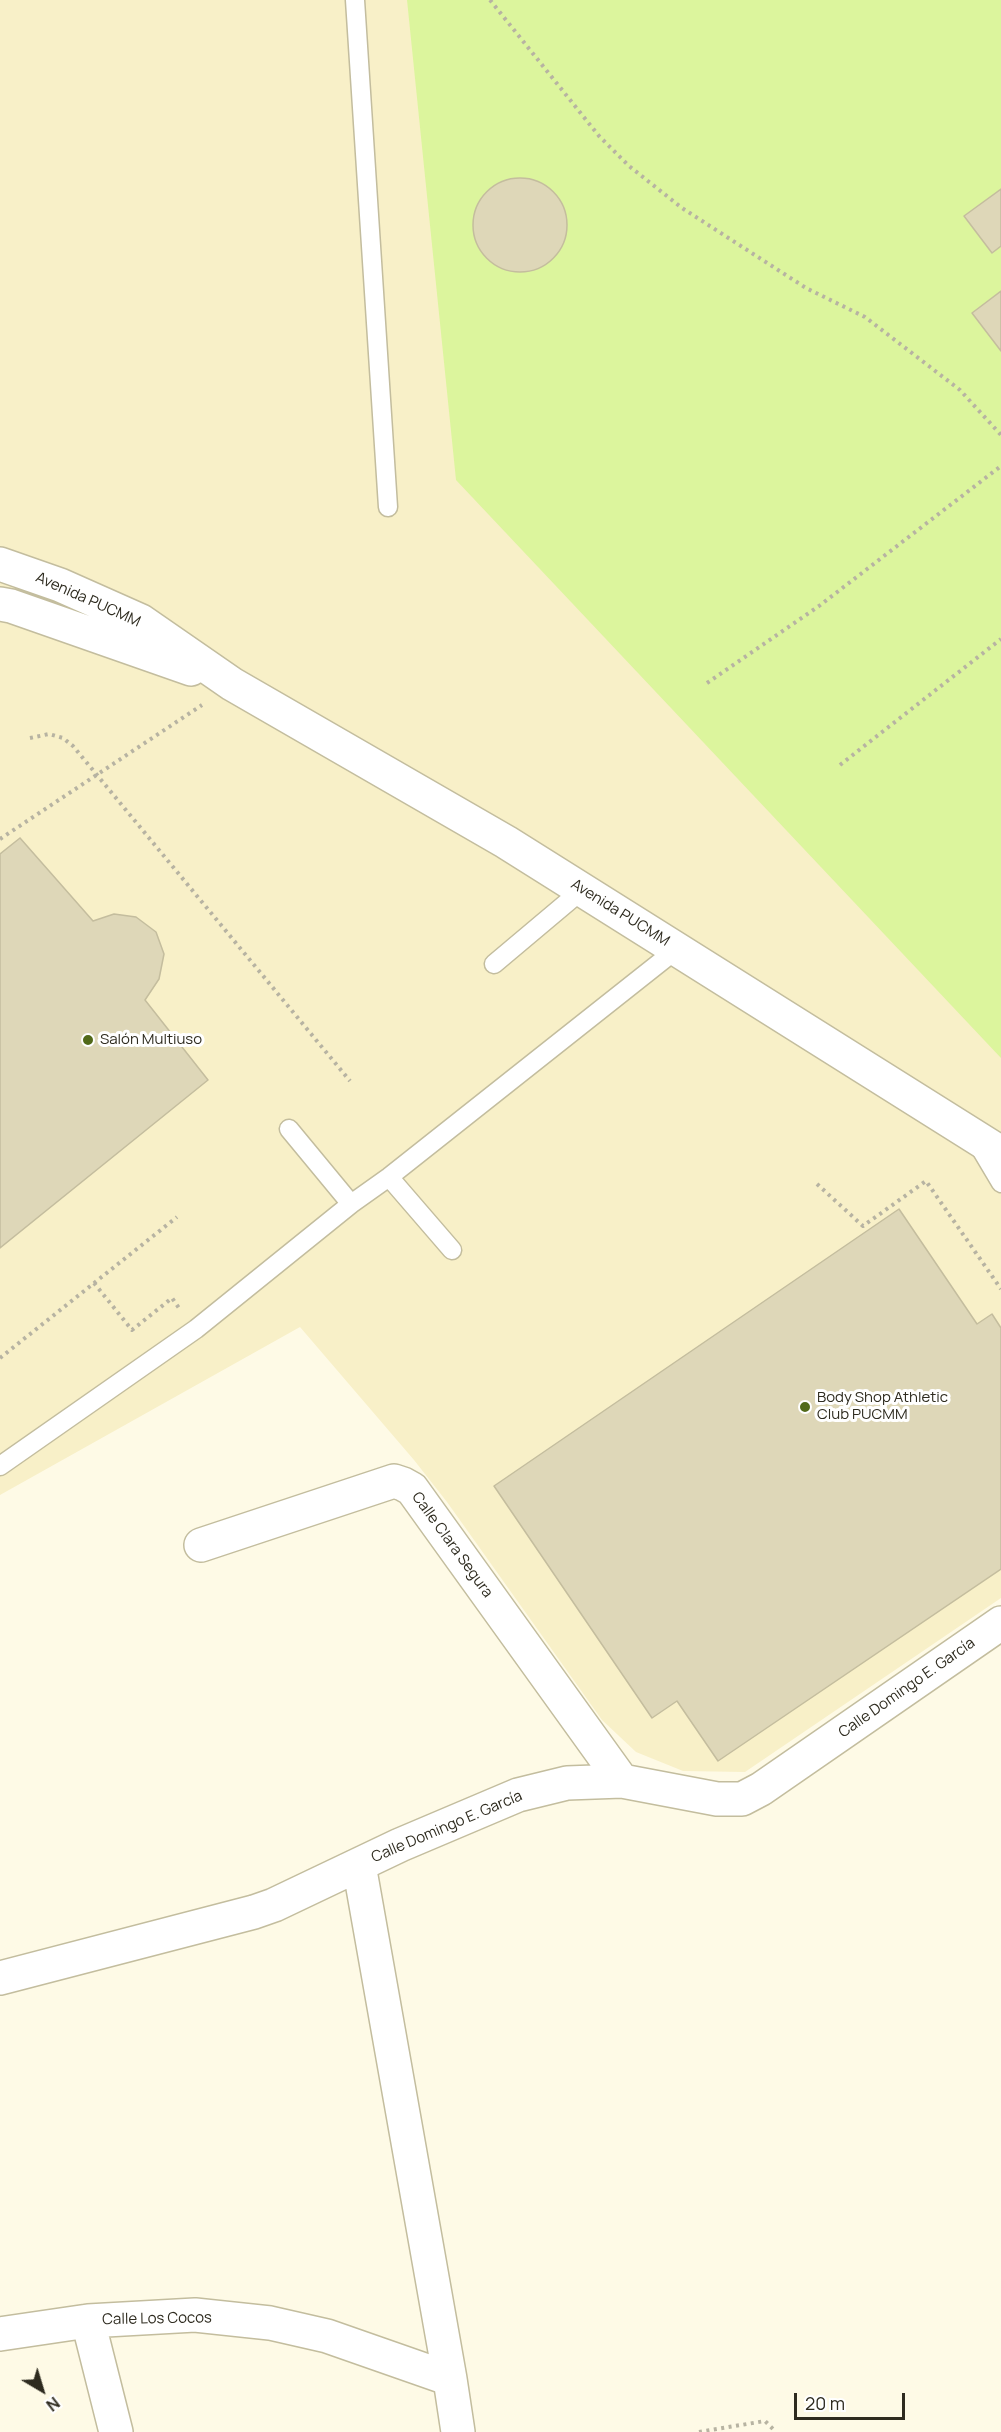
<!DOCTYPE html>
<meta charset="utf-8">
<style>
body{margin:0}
#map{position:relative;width:1001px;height:2432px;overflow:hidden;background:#fefae6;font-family:Manrope,sans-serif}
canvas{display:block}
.north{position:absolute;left:12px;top:2360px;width:60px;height:60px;-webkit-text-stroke:4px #fff;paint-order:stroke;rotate:142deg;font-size:16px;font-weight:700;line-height:24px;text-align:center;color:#2e2b1f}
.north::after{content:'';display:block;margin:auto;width:21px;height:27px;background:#2e2b1f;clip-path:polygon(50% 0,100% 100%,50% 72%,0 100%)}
.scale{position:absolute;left:794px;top:2393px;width:111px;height:27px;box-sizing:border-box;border:3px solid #2e2b1f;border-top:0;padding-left:8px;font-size:18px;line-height:21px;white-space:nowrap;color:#2e2b1f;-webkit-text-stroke:4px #fff;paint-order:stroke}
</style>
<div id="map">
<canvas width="1001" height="2432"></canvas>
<div class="north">N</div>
<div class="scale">20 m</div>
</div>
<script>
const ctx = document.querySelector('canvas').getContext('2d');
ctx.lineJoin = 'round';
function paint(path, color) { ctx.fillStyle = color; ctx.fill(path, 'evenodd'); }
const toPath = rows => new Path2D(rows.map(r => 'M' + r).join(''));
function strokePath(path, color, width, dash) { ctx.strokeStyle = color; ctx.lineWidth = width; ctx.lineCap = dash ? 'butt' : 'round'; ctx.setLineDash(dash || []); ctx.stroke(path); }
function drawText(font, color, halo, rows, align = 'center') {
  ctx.font = font + ' Manrope,sans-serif'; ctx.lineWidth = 6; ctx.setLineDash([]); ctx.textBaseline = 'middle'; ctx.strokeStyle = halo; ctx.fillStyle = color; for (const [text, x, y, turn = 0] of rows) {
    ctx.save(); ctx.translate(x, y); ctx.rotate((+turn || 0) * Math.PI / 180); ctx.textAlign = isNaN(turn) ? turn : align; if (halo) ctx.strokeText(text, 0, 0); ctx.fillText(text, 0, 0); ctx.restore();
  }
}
paint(toPath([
 [0,0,1001,0,1001,1598,745,1772,683,1771,636,1752,602,1720,447,1502,414,1460,300,1327,0,1495]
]), '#f8f0c8');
paint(toPath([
 [407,0,1001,0,1001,1058,456,480]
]), '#dcf59d');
const building = toPath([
 '473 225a47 47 0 1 1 94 0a47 47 0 1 1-94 0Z',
 [1001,189,1001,246,992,253,964,216,1001,189],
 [1001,291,1001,351,972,313,1001,291],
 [20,838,93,921,114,914,136,917,156,932,164,954,159,979,145,1000,208,1080,0,1248,0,854,20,838],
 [899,1209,977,1324,992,1314,1001,1328,1001,1569,718,1761,677,1701,652,1718,494,1486,899,1209]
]);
paint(building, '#ded7b8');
strokePath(building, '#c4bd9e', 1.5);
const lane = toPath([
 [355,0,388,507],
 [494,964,582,890],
 [289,1129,351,1204],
 [979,1146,1001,1183],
 [389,1177,452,1250],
 [0,1466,196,1329,351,1204,389,1177,677,949]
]);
const street = toPath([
 [0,564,60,585,141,621,232,684,506,842,1001,1153],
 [0,604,11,606,191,669],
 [201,1545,394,1481,403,1484,412,1489,622,1781],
 [359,1865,450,2379,458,2432],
 [0,1978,254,1912,274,1905,400,1845,518,1795,567,1783,622,1781,717,1799,742,1799,761,1789,1001,1623],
 [88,2321,116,2432],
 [0,2334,88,2321,195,2315,270,2323,327,2336,450,2379]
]);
strokePath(lane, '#c3bd9e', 21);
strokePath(street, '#c3bd9e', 36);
strokePath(toPath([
 [490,0,599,136,629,166,682,208,806,288,865,317,960,390,1001,435],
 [707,683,819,606,1001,466],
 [30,738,49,734,63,738,73,746,350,1081],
 [840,765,1001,639],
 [0,839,202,705],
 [817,1184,863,1226,926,1181,1001,1289],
 [94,1283,132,1330,172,1298,179,1308],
 [0,1358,177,1217],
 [699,2432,765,2421,776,2432]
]), '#b7b3a2', 4, [3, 4.5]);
strokePath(lane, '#fff', 18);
strokePath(street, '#fff', 33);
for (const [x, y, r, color] of [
 [88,1040,6,"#516919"],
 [805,1407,6,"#516919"]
]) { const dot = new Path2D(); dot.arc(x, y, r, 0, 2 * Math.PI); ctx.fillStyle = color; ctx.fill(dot); strokePath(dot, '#fff', 2); }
drawText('15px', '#2e2b1f', '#fff', [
 ["Avenida PUCMM",88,600,24],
 ["Avenida PUCMM",620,913,32],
 ["Calle Clara Segura",452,1545,54],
 ["Calle Domingo E. García",907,1688,-35],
 ["Calle Domingo E. García",447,1827,-23],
 ["Calle Los Cocos",157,2319,-1]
]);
drawText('15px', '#2e2b1f', '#fff', [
 ["Salón Multiuso",100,1040],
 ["Body Shop Athletic",817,1398],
 ["Club PUCMM",817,1415]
], 'left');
</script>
